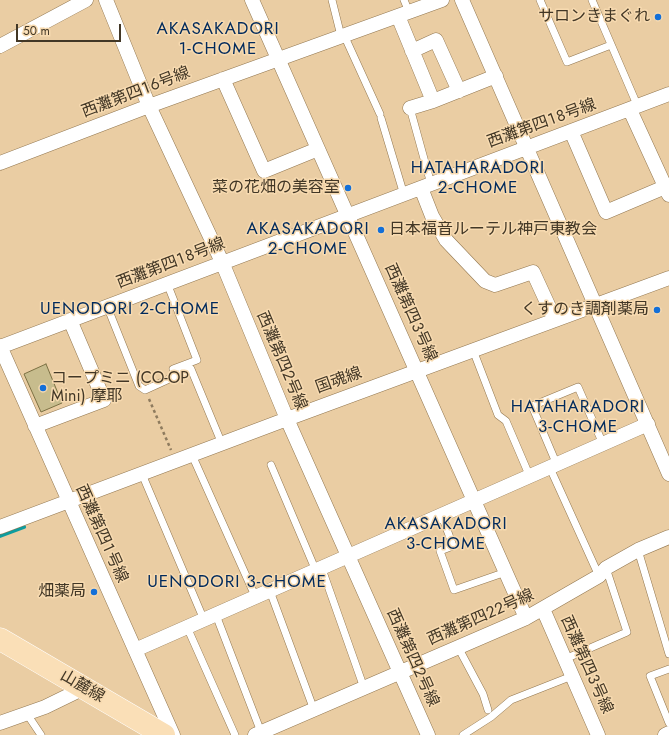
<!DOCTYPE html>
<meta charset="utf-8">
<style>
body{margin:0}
#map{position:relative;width:669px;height:735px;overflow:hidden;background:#eacda3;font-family:Jost,sans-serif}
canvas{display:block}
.scale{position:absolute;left:16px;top:24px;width:105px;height:18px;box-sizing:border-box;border:2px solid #423726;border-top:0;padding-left:5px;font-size:12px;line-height:14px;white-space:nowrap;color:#423726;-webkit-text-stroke:3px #f7dab0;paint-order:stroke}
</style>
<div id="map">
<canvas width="669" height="735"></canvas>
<div class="scale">50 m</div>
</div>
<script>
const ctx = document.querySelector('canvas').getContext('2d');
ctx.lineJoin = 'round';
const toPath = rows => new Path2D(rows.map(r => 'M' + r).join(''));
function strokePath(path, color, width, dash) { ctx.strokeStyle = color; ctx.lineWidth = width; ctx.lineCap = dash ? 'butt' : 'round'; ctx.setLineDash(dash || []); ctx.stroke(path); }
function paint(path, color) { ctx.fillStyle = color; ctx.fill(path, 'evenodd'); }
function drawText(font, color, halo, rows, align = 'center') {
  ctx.font = font + ' Jost,"Noto Sans JP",sans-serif'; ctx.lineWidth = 3; ctx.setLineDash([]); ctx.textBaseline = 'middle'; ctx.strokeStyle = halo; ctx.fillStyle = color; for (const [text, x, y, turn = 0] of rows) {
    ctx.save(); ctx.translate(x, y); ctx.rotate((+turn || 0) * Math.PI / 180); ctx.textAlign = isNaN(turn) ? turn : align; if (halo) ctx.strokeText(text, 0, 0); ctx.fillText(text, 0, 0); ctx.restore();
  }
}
strokePath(toPath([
 [0,536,24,527]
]), '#0e9c9e', 4);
const building = toPath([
 [46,364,62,403,41,412,24,374,46,364]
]);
paint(building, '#c7bc8d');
strokePath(building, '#7b7043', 1);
const lane = toPath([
 [332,0,341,36],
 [404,0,409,12],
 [540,0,567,62,611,45],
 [592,0,638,107],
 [344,35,380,114],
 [410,108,431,184],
 [381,118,404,195],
 [167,283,197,360,173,369],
 [107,306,139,386,145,390,191,369,222,444],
 [473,350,498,415,506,421,530,477],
 [192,455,256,598],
 [271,465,316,571],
 [557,465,532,406,578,387,603,444],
 [550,468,599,576],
 [142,474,204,620],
 [442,516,453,546,440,551,454,590,506,572],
 [638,550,669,654],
 [322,569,364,688],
 [270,591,314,710],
 [216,615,261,732],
 [187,627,235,735],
 [458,647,483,694,488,710],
 [565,659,627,632,606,568],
 [669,669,650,676,669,723],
 [27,714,41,735],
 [463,735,491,717,511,700,572,676]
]);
const street = toPath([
 [106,0,149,106,222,262,287,419,428,735],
 [252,0,526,618],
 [462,0,669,474],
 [398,16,433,101],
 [0,46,86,0],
 [412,51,436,40,459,91],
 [223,79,264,171,318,149],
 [410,108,433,101,496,76],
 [630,110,669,195],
 [571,131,606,212,665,187],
 [0,163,149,106,442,0],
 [421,188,432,216,446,240,485,281,495,285,533,272,555,320],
 [0,346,173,735],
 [0,347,669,94],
 [35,426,104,400,70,320],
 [0,527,287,419,669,278],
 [543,609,598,735],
 [135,650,648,424],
 [0,723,45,707,84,688],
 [255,735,526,618,599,576,606,568,638,550,669,537],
 [665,735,669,733]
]);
const primary = toPath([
 [0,639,164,735]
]);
strokePath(lane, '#927750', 8);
strokePath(street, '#927750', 15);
strokePath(primary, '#fff', 23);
strokePath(toPath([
 [149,399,171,450]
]), '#8e7b5e', 2.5, [3, 3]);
strokePath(lane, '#fff', 7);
strokePath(street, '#fff', 14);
strokePath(primary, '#fadfb7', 22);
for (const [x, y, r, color] of [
 [658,17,4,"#136fd8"],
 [348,188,4,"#136fd8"],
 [381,230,4,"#136fd8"],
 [657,310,4,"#136fd8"],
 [43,388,4,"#136fd8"],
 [94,592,4,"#136fd8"]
]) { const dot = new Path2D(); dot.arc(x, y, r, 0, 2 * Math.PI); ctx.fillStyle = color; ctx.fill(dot); strokePath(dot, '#f7dab0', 1.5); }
drawText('16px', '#423726', '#f7dab0', [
 ["サロンきまぐれ",650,17],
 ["菜の花畑の美容室",340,188],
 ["日本福音ルーテル神戸東教会",389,230,"left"],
 ["くすのき調剤薬局",649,310],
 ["コープミニ (CO-OP",51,379,"left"],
 ["Mini) 摩耶",51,397,"left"],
 ["畑薬局",86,592]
], 'right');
drawText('16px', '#423726', '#f7dab0', [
 ["西灘第四１６号線",136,93,-21],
 ["西灘第四１８号線",542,124,-20],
 ["西灘第四１８号線",171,264,-21],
 ["西灘第四３号線",410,313,66],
 ["西灘第四２号線",281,361,67],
 ["国魂線",339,381,-20],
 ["西灘第四１号線",101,534,66],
 ["西灘第四２２号線",481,618,-24],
 ["西灘第四２号線",412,658,66],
 ["西灘第四３号線",586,665,66],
 ["山麓線",82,687,30]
]);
ctx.letterSpacing = '1px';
drawText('17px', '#012a5c', '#f7dab0', [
 ["AKASAKADORI",218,30],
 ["1-CHOME",218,50],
 ["HATAHARADORI",478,169],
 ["2-CHOME",478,189],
 ["AKASAKADORI",308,230],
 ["2-CHOME",308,250],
 ["UENODORI 2-CHOME",130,310],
 ["HATAHARADORI",578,408],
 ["3-CHOME",578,428],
 ["AKASAKADORI",446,525],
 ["3-CHOME",446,545],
 ["UENODORI 3-CHOME",237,583]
]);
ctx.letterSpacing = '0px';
</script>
